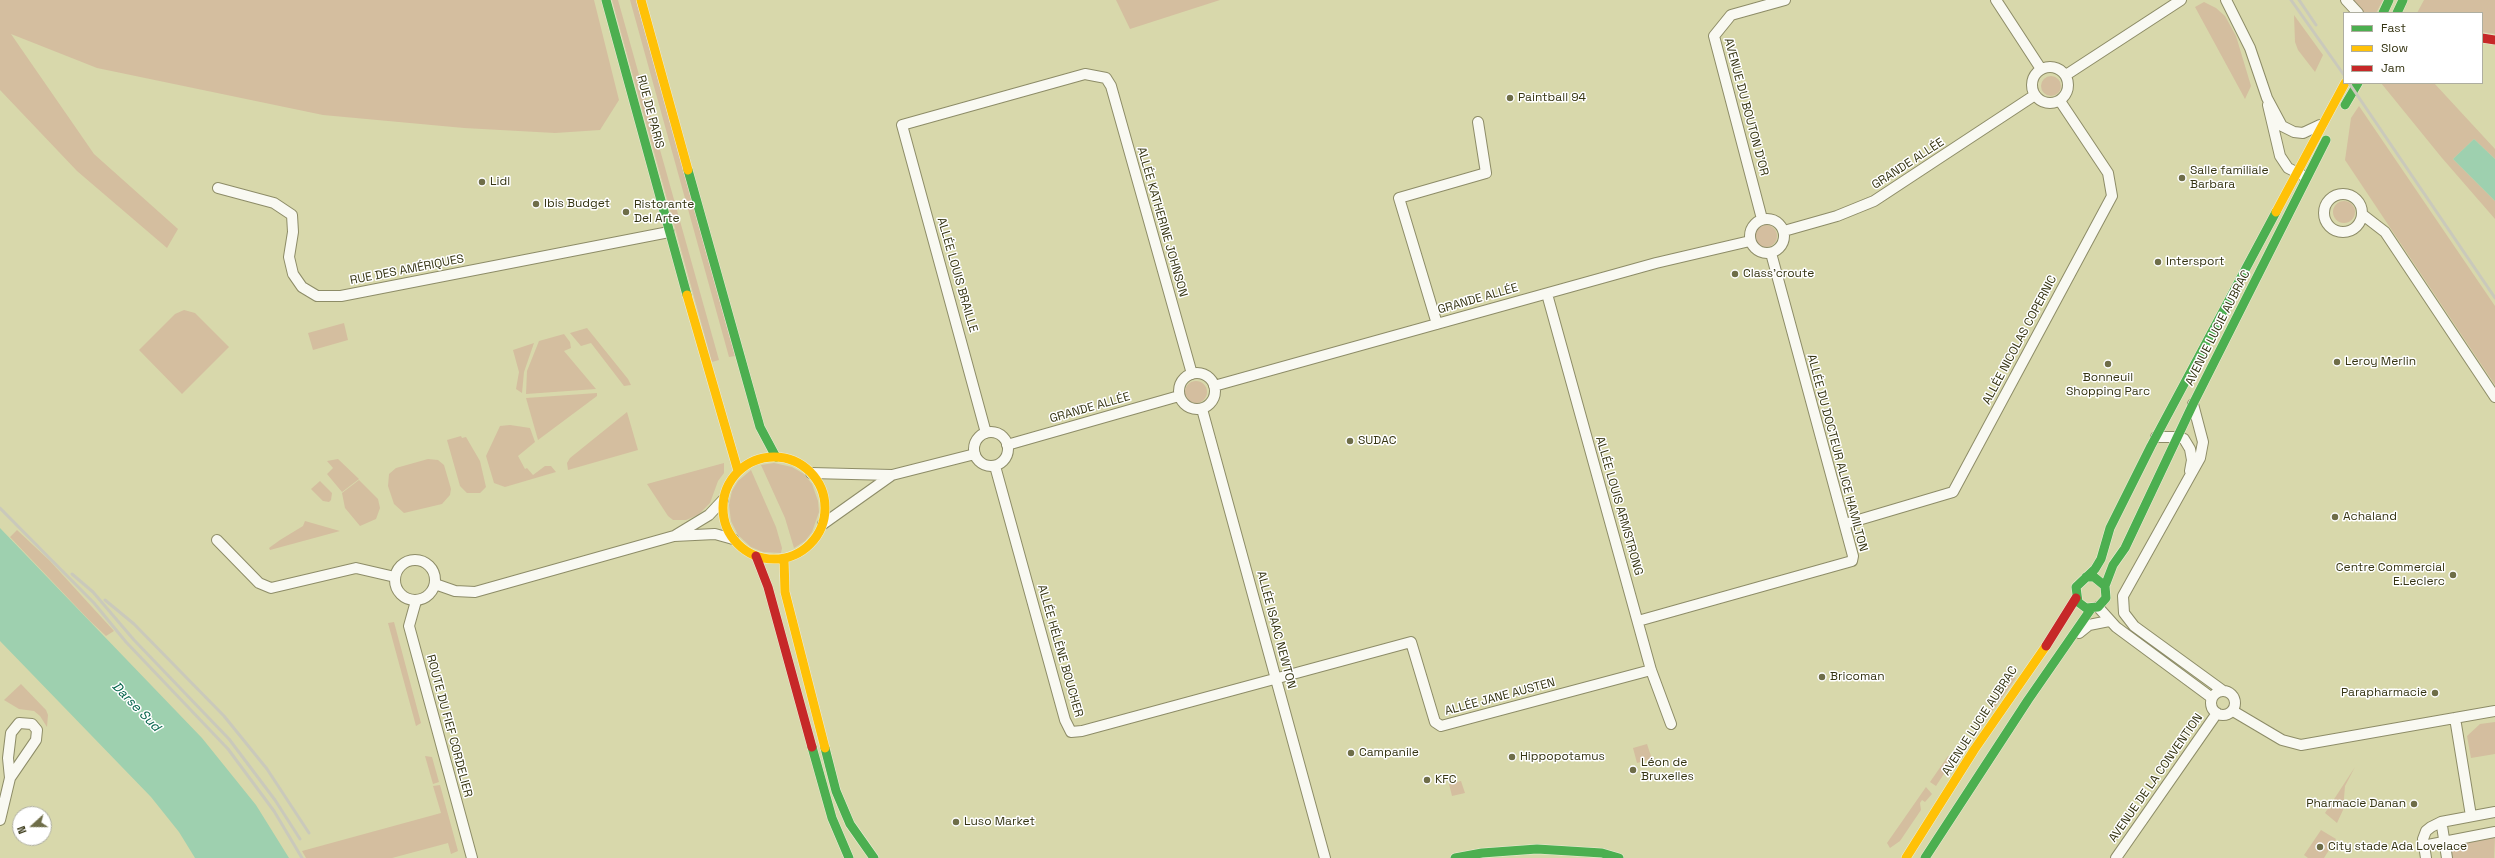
<!DOCTYPE html>
<meta charset="utf-8">
<style>
body{margin:0}
#map{position:relative;width:2495px;height:858px;overflow:hidden;background:#d8d8ab;font-family:"Space Grotesk",sans-serif}
canvas{display:block}
.legend{position:absolute;left:2343px;top:12px;width:140px;height:72px;box-sizing:border-box;background:#fff;border:1px solid #aeaea0;margin:0;padding:5px 7px;list-style:none;font-size:12px;color:#353412}
.legend li{display:flex;align-items:center;gap:8px;height:20px}
.legend b{width:20px;border:1px solid #aeaea0}
.north{position:absolute;left:12px;top:806px;width:40px;height:40px;box-sizing:border-box;background:#fff;border:1px solid #aeaea0;border-radius:50%;rotate:249deg;font-size:11px;font-weight:700;line-height:16px;text-align:center;color:#353412}
.north::after{content:'';display:block;margin:auto;width:14px;height:18px;background:#6e6d48;clip-path:polygon(50% 0,100% 100%,50% 72%,0 100%)}
</style>
<div id="map">
<canvas width="2495" height="858"></canvas>
<ul class="legend">
<li><b style="height:5px;background:#4caf50"></b>Fast</li>
<li><b style="height:5px;background:#ffc107"></b>Slow</li>
<li><b style="height:5px;background:#c62828"></b>Jam</li>
</ul>
<div class="north">N</div>
</div>
<script>
const ctx = document.querySelector('canvas').getContext('2d');
ctx.lineJoin = 'round';
function paint(path, color) { ctx.fillStyle = color; ctx.fill(path, 'evenodd'); }
const toPath = rows => new Path2D(rows.map(r => 'M' + r).join(''));
function strokePath(path, color, width, dash) { ctx.strokeStyle = color; ctx.lineWidth = width; ctx.lineCap = dash ? 'butt' : 'round'; ctx.setLineDash(dash || []); ctx.stroke(path); }
function drawText(font, color, halo, rows, align = 'center') {
  ctx.font = font + ' "Space Grotesk",sans-serif'; ctx.lineWidth = 3; ctx.setLineDash([]); ctx.textBaseline = 'middle'; ctx.strokeStyle = halo; ctx.fillStyle = color; for (const [text, x, y, turn = 0] of rows) {
    ctx.save(); ctx.translate(x, y); ctx.rotate((+turn || 0) * Math.PI / 180); ctx.textAlign = isNaN(turn) ? turn : align; if (halo) ctx.strokeText(text, 0, 0); ctx.fillText(text, 0, 0); ctx.restore();
  }
}
paint(toPath([
 [0,0,594,0,619,100,600,130,555,133,464,128,323,115,97,68,11,34,94,154,178,229,167,248,77,171,0,90],
 [612,0,618,0,719,360,712,362],
 [630,0,636,0,735,356,729,357],
 [1116,0,1220,0,1130,29],
 [2351,0,2383,0,2376,13,2364,13],
 [2424,0,2495,0,2495,34,2482,32,2482,13,2417,13],
 [2204,2,2216,8,2225,16,2236,36,2251,86,2245,99,2195,7],
 [2294,15,2323,55,2315,72,2298,50,2295,42],
 '2041 86a10 10 0 1 1 20 0a10 10 0 1 1-20 0Z',
 [2381,83,2434,83,2495,149,2495,159,2474,139,2453,159,2495,201,2495,219,2442,158],
 [2359,106,2495,306,2495,385,2345,160,2351,118],
 '2333 212a11 11 0 1 1 22 0a11 11 0 1 1-22 0Z',
 '1755 236a11 11 0 1 1 22 0a11 11 0 1 1-22 0Z',
 [184,310,195,313,229,347,182,394,139,350,175,314],
 [344,323,348,340,313,350,308,333],
 [587,328,628,379,631,385,624,386,591,343,581,346,570,333],
 [564,334,570,342,571,348,564,351,596,389,526,394,527,371,539,341],
 [534,343,524,372,522,393,516,389,519,372,513,350],
 '1185 392a11 11 0 1 1 22 0a11 11 0 1 1-22 0Z',
 [597,393,597,396,538,440,526,398],
 [627,412,638,450,568,470,567,463,570,458],
 [510,425,530,428,535,442,518,456,525,469,527,468,533,475,545,466,551,466,556,472,505,487,494,483,486,456,500,426],
 [461,436,462,438,466,437,480,461,486,487,480,493,467,493,460,486,447,440],
 [338,459,359,479,342,492,327,474,333,468,327,461],
 [428,459,438,460,444,465,451,489,450,495,442,504,404,513,394,504,388,486,389,474,396,468],
 [724,463,724,473,718,481,710,503,698,515,686,520,673,520,668,516,647,484],
 [774,463,792,467,804,474,812,484,818,501,819,512,812,532,805,541,794,548,785,518,761,465],
 [751,470,776,527,782,548,781,553,763,552,751,547,738,535,731,521,729,505,732,491,738,481],
 [359,480,378,499,380,508,376,519,360,526,345,508,342,493],
 [320,481,332,493,331,500,329,502,323,501,311,489],
 [305,521,340,531,270,550,269,548,280,540,303,526],
 [17,530,50,561,114,631,106,636,89,620,10,537],
 [394,622,421,723,416,726,388,623],
 [2012,676,2016,678,1972,740,1976,727],
 [21,684,46,710,48,715,47,727,40,716,34,711,19,709,4,700],
 [2495,722,2495,754,2471,758,2467,736,2480,724],
 [1647,744,1652,759,1637,763,1633,748],
 [425,756,432,757,439,782,433,784],
 [1948,756,1952,757,1951,763,1936,786,1930,782],
 [2355,767,2345,786,2343,810,2337,823,2325,813],
 [1461,781,1465,793,1452,796,1449,784],
 [440,785,458,851,451,854,448,843,392,858,306,858,302,851,441,813,433,786],
 [1926,787,1932,794,1925,802,1922,800,1920,803,1921,810,1900,841,1890,848,1887,843],
 [2321,830,2336,839,2324,858,2308,858,2304,855],
 [2495,836,2494,858,2452,858,2449,845]
]), '#d4be9f');
paint(toPath([
 [2474,139,2495,159,2495,201,2453,159],
 [0,528,202,738,256,805,289,858,195,858,179,832,151,797,0,641]
]), '#9ed0af');
const street = toPath([
 [1996,0,2041,69],
 [2226,0,2250,48,2267,98,2282,126,2294,132,2303,133,2320,125],
 [2346,0,2358,13],
 '2032 85a18 18 0 1 1 36 0a18 18 0 1 1-36 0Z',
 [2066,75,2181,0],
 [2268,105,2280,156,2288,168,2302,175],
 [218,188,274,203,292,215,293,232,289,257,293,274,302,287,317,296,341,296,669,232],
 '2324 213a19 19 0 1 1 38 0a19 19 0 1 1-38 0Z',
 [2363,215,2385,232,2495,397],
 '1750 236a17 17 0 1 1 34 0a17 17 0 1 1-34 0Z',
 [1762,219,1714,36,1731,15,1785,0],
 [1784,231,1837,216,1874,201,2035,95],
 [1547,294,1651,670,1671,724],
 [1437,324,1399,198,1486,173,1478,122],
 '1179 391a18 18 0 1 1 36 0a18 18 0 1 1-36 0Z',
 [1214,386,1656,263,1750,241],
 [2193,404,2203,442,2200,458,2123,596,2124,613,2134,626,2222,690],
 [1202,409,1325,858],
 '974 449a17 17 0 1 1 34 0a17 17 0 1 1-34 0Z',
 [986,433,902,125,1085,74,1106,78,1111,86,1192,374],
 [2156,437,2178,437,2184,439,2190,449,2192,460,2190,471],
 [1007,445,1179,396],
 [995,466,1065,720,1071,732,1082,731,1411,642,1435,722,1441,726,1651,670],
 [811,473,892,475,975,454],
 [823,524,892,475],
 [1845,524,1953,492,2112,196,2108,173,2060,101],
 [676,535,709,515,723,500],
 [217,540,259,583,271,588,356,568,395,577],
 '395 580a20 20 0 1 1 40 0a20 20 0 1 1-40 0Z',
 [435,584,455,591,475,592,674,536,715,534,733,539],
 [416,601,409,626,472,858],
 [2098,607,2116,627,2212,698],
 [1638,621,1852,561,1853,556,1771,253],
 [2079,633,2089,625,2109,621],
 '2211 703a12 12 0 1 1 24 0a12 12 0 1 1-24 0Z',
 [2233,711,2282,740,2301,745,2495,711],
 [2455,718,2471,816],
 [0,820,10,778,8,758,11,733,19,723,32,724,37,730,36,740,10,778],
 [2442,826,2447,858],
 [2428,845,2495,832],
 [2116,858,2217,713],
 [2426,858,2423,839,2426,831,2431,827,2441,822,2495,812]
]);
const fast = toPath([
 [606,0,687,295],
 [2383,13,2389,0],
 [2397,13,2403,0],
 [2345,105,2358,83],
 [688,170,760,427,776,457],
 [2086,577,2094,577,2105,586,2106,598,2098,607,2086,608,2078,602,2076,587,2095,569,2101,559,2110,528,2151,446,2276,212],
 [2105,586,2113,565,2125,548,2193,404,2326,140],
 [812,747,832,818,849,858],
 [825,748,836,791,850,824,874,858],
 [1455,858,1482,853,1537,849,1602,853,1619,858],
 [1925,858,2028,700,2091,609]
]);
const slow = toPath([
 [641,0,688,170],
 [2276,212,2345,83],
 [687,295,738,471],
 '723 508a51 51 0 1 1 102 0a51 51 0 1 1-102 0Z',
 [784,559,785,592,825,748],
 [1906,858,1974,750,2046,646]
]);
const jam = toPath([
 [2482,38,2495,40],
 [756,556,768,587,812,747],
 [2046,646,2076,598]
]);
strokePath(street, '#8d8c67', 12);
strokePath(fast, '#ededd9', 10);
strokePath(slow, '#ededd9', 10);
strokePath(jam, '#ededd9', 10);
strokePath(street, '#f9f9f2', 10);
strokePath(fast, '#4caf50', 9);
strokePath(slow, '#ffc107', 9);
strokePath(jam, '#c62828', 9);
strokePath(toPath([
 [2291,0,2344,75],
 [2299,0,2316,25],
 [2349,83,2495,298],
 [0,508,94,603,126,642,228,749,274,811,302,858],
 [72,574,93,592,134,640,229,739,275,800,300,839],
 [105,600,134,624,224,716,267,769,309,833]
]), '#cac9bb', 3);
for (const [x, y, r, color] of [
 [1510,98,4,"#6e6d48"],
 [2182,178,4,"#6e6d48"],
 [482,182,4,"#6e6d48"],
 [536,204,4,"#6e6d48"],
 [626,212,4,"#6e6d48"],
 [2158,262,4,"#6e6d48"],
 [1735,274,4,"#6e6d48"],
 [2337,362,4,"#6e6d48"],
 [2108,364,4,"#6e6d48"],
 [1350,441,4,"#6e6d48"],
 [2335,517,4,"#6e6d48"],
 [2453,575,4,"#6e6d48"],
 [1822,677,4,"#6e6d48"],
 [2435,693,4,"#6e6d48"],
 [1351,753,4,"#6e6d48"],
 [1512,757,4,"#6e6d48"],
 [1633,770,4,"#6e6d48"],
 [1427,780,4,"#6e6d48"],
 [2414,804,4,"#6e6d48"],
 [956,822,4,"#6e6d48"],
 [2320,847,4,"#6e6d48"]
]) { const dot = new Path2D(); dot.arc(x, y, r, 0, 2 * Math.PI); ctx.fillStyle = color; ctx.fill(dot); strokePath(dot, '#fff', 1.5); }
drawText('12px', '#353412', '#fff', [
 ["Paintball 94",1518,98],
 ["Salle familiale",2190,171],
 ["Barbara",2190,185],
 ["Lidl",490,182],
 ["Ibis Budget",544,204],
 ["Ristorante",634,205],
 ["Del Arte",634,219],
 ["Intersport",2166,262],
 ["Class'croute",1743,274],
 ["Leroy Merlin",2345,362],
 ["Bonneuil",2108,378,"center"],
 ["Shopping Parc",2108,392,"center"],
 ["SUDAC",1358,441],
 ["Achaland",2343,517],
 ["Centre Commercial",2445,568,"right"],
 ["E.Leclerc",2445,582,"right"],
 ["Bricoman",1830,677],
 ["Parapharmacie",2427,693,"right"],
 ["Campanile",1359,753],
 ["Hippopotamus",1520,757],
 ["Léon de",1641,763],
 ["Bruxelles",1641,777],
 ["KFC",1435,780],
 ["Pharmacie Danan",2406,804,"right"],
 ["Luso Market",964,822],
 ["City stade Ada Lovelace",2328,847]
], 'left');
drawText('12px', '#353412', '#fff', [
 ["AVENUE DU BOUTON D'OR",1746,107,75],
 ["RUE DE PARIS",650,112,75],
 ["GRANDE ALLÉE",1908,164,-33],
 ["ALLÉE KATHERINE JOHNSON",1162,222,74],
 ["RUE DES AMÉRIQUES",407,270,-11],
 ["ALLÉE LOUIS BRAILLE",957,275,74],
 ["GRANDE ALLÉE",1478,299,-16],
 ["AVENUE LUCIE AUBRAC",2218,328,-63],
 ["ALLÉE NICOLAS COPERNIC",2020,340,-62],
 ["GRANDE ALLÉE",1090,408,-16],
 ["ALLÉE DU DOCTEUR ALICE HAMILTON",1837,453,75],
 ["ALLÉE LOUIS ARMSTRONG",1619,506,74],
 ["ALLÉE ISAAC NEWTON",1276,630,75],
 ["ALLÉE HÉLÈNE BOUCHER",1060,651,74],
 ["ALLÉE JANE AUSTEN",1500,697,-15],
 ["AVENUE LUCIE AUBRAC",1980,721,-57],
 ["ROUTE DU FIEF CORDELIER",449,726,75],
 ["AVENUE DE LA CONVENTION",2156,778,-55]
]);
drawText('italic 13px', '#006249', '#fff', [
 ["Darse Sud",136,707,46]
]);
</script>
